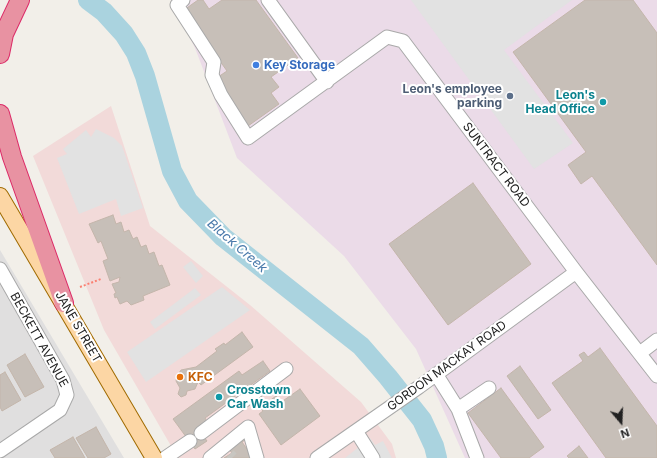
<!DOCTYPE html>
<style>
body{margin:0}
#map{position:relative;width:657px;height:458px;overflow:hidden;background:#f2efe9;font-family:Inter,sans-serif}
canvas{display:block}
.north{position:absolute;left:601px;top:402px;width:40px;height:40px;-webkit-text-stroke:3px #fff;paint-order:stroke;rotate:161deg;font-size:11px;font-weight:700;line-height:16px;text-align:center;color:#222}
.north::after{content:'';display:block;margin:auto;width:14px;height:18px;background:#222;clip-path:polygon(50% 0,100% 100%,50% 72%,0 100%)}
</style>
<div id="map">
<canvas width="657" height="458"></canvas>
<div class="north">N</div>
</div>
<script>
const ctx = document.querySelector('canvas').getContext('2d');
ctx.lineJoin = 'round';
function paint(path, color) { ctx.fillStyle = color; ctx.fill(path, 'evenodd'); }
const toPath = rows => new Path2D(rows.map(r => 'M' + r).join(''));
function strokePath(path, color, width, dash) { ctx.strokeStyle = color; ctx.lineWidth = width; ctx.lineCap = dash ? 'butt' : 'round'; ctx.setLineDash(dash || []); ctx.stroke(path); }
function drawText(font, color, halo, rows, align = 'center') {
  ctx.font = font + ' Inter,sans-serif'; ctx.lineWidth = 4; ctx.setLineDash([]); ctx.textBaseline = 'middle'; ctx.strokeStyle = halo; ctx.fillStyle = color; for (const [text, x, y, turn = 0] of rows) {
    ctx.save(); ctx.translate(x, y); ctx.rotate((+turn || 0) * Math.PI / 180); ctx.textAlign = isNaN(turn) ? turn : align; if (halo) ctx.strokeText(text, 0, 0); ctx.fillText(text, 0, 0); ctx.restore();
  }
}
paint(toPath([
 [0,250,124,458,0,458]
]), '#e0dfdf');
paint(toPath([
 [111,106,150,226,250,305,361,402,392,444,396,458,178,458,104,330,33,156]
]), '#f2dad9');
paint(toPath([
 [171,0,657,0,657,458,465,458,416,349,344,256,237,158,195,48]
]), '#ebdbe8');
paint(toPath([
 [411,0,572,0,504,50,573,143,534,169],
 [96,129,114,138,122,146,143,208,121,216,116,199,79,214,57,158,67,154,63,149,86,130,91,137],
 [191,261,203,276,196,283,183,267],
 [222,287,250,310,146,382,127,352],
 [195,288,201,295,155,329,150,322],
 [370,438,375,445,383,441,392,458,345,458]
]), '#e2e2e2');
strokePath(toPath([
 [88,0,104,12,124,34,136,53,145,76,172,171,188,201,223,237,361,346,388,377,422,420,434,446,437,458]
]), '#aad3df', 20);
const building = toPath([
 [198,0,203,0,209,9,222,0,256,0,298,58,271,77,279,87,271,93,279,104,248,126,215,79,227,71,184,10,198,0],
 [585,0,633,0,657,33,657,265,592,176,581,184,568,165,586,152,513,52,585,0],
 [473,183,531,264,448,325,389,244,473,183],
 [113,215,116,224,121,222,124,232,129,230,133,239,137,237,141,247,146,245,149,254,154,252,159,266,162,265,170,285,143,296,144,300,131,305,127,301,120,304,117,297,115,298,114,294,116,293,112,284,119,282,120,277,110,281,103,261,108,259,101,241,98,243,89,224,113,215],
 [242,332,253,347,201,385,198,382,195,389,187,391,186,395,181,397,178,394,180,388,176,381,177,376,181,370,196,367,217,351,215,349,224,343,225,345,242,332],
 [600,348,657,426,657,458,606,458,552,383,583,361,579,355,584,352,588,357,600,348],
 [25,354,44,387,25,397,7,365,25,354],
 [263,361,270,371,205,418,208,423,199,430,207,441,195,449,173,419,239,371,242,375,263,361],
 [520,366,551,410,538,419,507,376,520,366],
 [5,372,21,400,2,411,0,407,0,375,5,372],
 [501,388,544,447,529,458,501,458,468,413,501,388],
 [300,389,320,416,281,445,259,414,263,411,260,408,276,396,278,399,275,402,277,405,300,389],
 [96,427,111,454,104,458,88,458,76,438,96,427],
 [245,435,248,438,242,442,253,458,224,458,232,453,227,447,245,435],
 [73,437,85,458,55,458,50,450,73,437],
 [579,446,588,458,569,458,567,456,579,446]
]);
paint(building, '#c7bfb8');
strokePath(building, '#c4b6ab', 1);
strokePath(toPath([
 [229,455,232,458]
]), '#c8c6c1', 13, [13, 6]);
const minor = toPath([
 [183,0,177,5,214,62,212,75,221,95,248,138,387,37,403,41,576,272,657,376],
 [268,0,327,82],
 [0,269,63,380,67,395,60,410,0,451],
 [640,353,657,340],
 [436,374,458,409,477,458],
 [458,409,489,388],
 [356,431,373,458],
 [201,433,286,369],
 [165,458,190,441],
 [210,458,248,427,257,458],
 [317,458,419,387,576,272]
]);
const major = toPath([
 [0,196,154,458]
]);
const highway = toPath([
 [0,54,4,34,20,0],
 [0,114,12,157,64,303]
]);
strokePath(minor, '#a9a9a9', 15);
strokePath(major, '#a06b00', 18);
strokePath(highway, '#dc2a67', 20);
strokePath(toPath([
 [80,287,101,279]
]), '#fa8072', 2, [2, 2]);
strokePath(minor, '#fff', 13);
strokePath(major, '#fcd6a4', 16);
strokePath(highway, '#e892a2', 18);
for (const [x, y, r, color] of [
 [256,65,4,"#3f7fe0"],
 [510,96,4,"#5c6f8a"],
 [603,102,4,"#0f9aa8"],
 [180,377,4,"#e8710a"],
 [219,397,4,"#0f9aa8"]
]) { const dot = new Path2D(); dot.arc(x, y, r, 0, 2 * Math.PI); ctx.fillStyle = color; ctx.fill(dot); strokePath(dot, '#fff', 1.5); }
drawText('bold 12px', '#366cbe', '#fff', [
 ["Key Storage",264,65]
], 'left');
drawText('bold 12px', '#4e5e75', '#fff', [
 ["Leon's employee",502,89],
 ["parking",502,103]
], 'right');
drawText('bold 12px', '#0d838f', '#fff', [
 ["Leon's",595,95],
 ["Head Office",595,109],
 ["Crosstown",227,390,"left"],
 ["Car Wash",227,404,"left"]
], 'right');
drawText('12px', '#222', '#fff', [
 ["SUNTRACT ROAD",496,165,53],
 ["JANE STREET",78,327,60],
 ["BECKETT AVENUE",39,340,61],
 ["GORDON MACKAY ROAD",447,366,-36]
]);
drawText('bold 12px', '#c56008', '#fff', [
 ["KFC",188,377]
], 'left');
drawText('italic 13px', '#4a7aab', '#fff', [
 ["Black Creek",237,246,41]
]);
</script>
